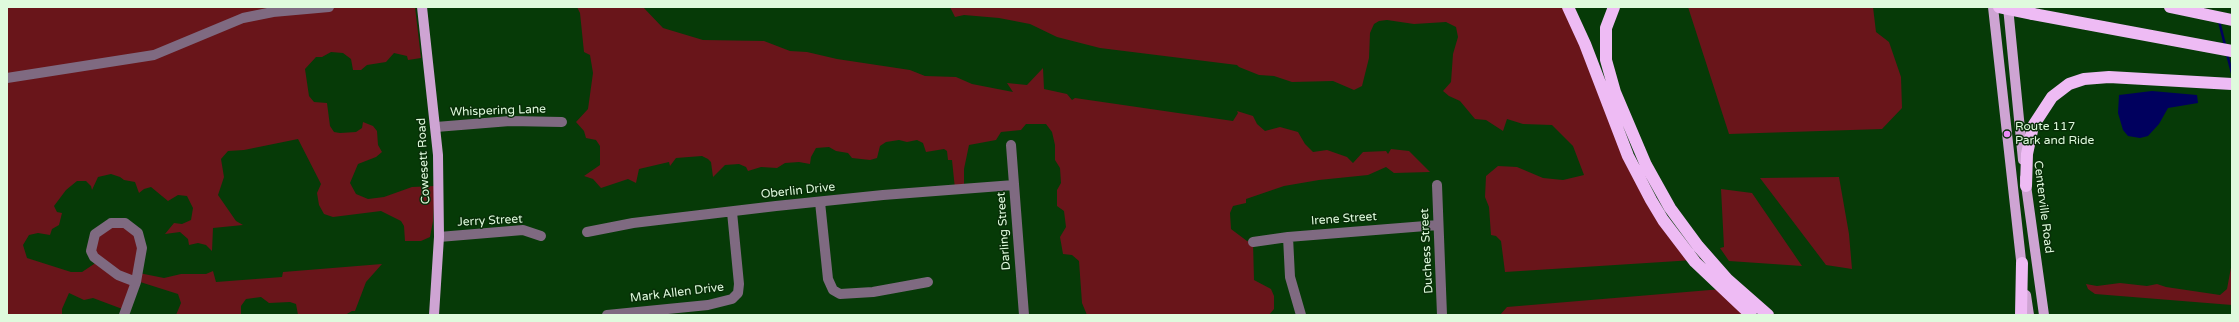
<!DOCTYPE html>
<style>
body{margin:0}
#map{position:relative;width:2239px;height:322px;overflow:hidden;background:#063a07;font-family:"Varela Round",sans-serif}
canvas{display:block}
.frame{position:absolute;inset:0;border:8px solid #dffadd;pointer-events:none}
</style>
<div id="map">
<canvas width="2239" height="322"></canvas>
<div class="frame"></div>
</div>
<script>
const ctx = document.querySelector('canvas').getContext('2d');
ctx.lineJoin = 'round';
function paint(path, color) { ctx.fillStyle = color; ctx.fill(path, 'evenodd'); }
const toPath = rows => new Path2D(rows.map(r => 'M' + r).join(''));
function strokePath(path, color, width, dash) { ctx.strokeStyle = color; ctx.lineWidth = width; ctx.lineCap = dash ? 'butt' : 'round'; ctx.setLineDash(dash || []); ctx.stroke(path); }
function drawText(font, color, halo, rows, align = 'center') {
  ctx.font = font + ' "Varela Round",sans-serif'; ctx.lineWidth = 3; ctx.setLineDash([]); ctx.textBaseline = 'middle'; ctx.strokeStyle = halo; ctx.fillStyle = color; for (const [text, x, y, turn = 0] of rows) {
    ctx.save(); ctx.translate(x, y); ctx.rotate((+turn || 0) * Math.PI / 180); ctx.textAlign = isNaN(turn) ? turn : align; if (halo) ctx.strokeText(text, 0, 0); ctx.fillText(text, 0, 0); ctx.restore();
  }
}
paint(toPath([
 [7,7,415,7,421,58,408,60,407,56,394,53,386,62,367,65,361,70,353,70,351,59,343,53,331,52,322,57,316,57,305,69,309,96,314,102,327,103,330,126,334,132,340,133,356,132,362,128,363,122,373,126,377,131,378,145,382,152,376,157,358,164,350,183,356,194,368,199,384,197,412,187,435,186,433,221,430,237,421,241,405,241,404,226,401,221,381,211,333,217,324,214,319,205,317,193,321,184,298,139,244,150,228,151,221,159,224,177,218,195,236,221,243,225,213,228,212,251,206,245,198,243,189,245,188,239,180,232,165,234,174,223,182,224,191,220,193,208,187,196,178,195,168,201,151,187,144,189,139,193,135,182,124,180,120,177,111,174,98,177,92,190,91,186,86,181,77,181,66,190,54,206,57,212,62,213,59,225,52,229,50,235,38,233,29,235,23,245,27,258,71,272,82,272,97,262,94,256,95,235,111,223,139,232,139,273,164,278,181,274,206,274,213,271,216,282,282,277,283,272,382,264,366,282,355,311,352,311,345,315,298,315,296,304,290,302,269,303,261,297,246,299,241,306,241,315,176,315,181,303,178,294,137,281,125,310,93,298,84,300,69,293,62,309,62,315,7,315],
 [577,7,643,7,663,28,703,40,764,41,790,51,807,52,837,59,910,70,925,76,956,77,972,84,1013,92,1007,83,1027,85,1043,68,1044,89,1067,94,1072,100,1075,98,1233,121,1238,113,1237,111,1253,116,1257,124,1265,131,1280,127,1298,132,1305,144,1313,152,1327,150,1347,157,1353,163,1363,152,1386,151,1388,154,1391,149,1409,151,1430,172,1394,173,1386,167,1368,175,1319,180,1284,186,1246,199,1246,203,1233,206,1230,213,1231,229,1247,241,1253,242,1254,280,1271,289,1274,296,1274,309,1269,315,1087,315,1082,303,1079,261,1072,255,1063,254,1060,237,1066,227,1064,211,1057,206,1057,190,1061,183,1060,168,1055,160,1055,145,1052,132,1046,124,1026,124,1021,130,1001,132,996,140,969,145,964,169,964,188,955,189,952,160,948,160,947,151,944,149,926,152,923,143,917,140,907,142,899,140,886,142,880,146,877,158,870,160,852,158,848,153,836,151,829,147,816,148,811,157,810,164,799,162,785,163,777,168,761,167,748,171,746,167,739,164,725,165,713,177,711,162,708,159,702,156,676,158,670,166,669,162,639,169,636,183,628,179,601,188,593,179,584,176,600,165,600,146,596,140,586,138,584,131,576,122,588,109,593,73,590,55,584,52,580,13],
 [950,7,1569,7,1629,157,1694,260,1505,272,1501,241,1496,236,1491,235,1489,207,1485,197,1486,176,1498,166,1517,167,1543,178,1563,180,1584,175,1573,146,1552,125,1523,124,1507,119,1503,131,1486,120,1475,119,1460,101,1449,96,1443,91,1451,82,1453,54,1458,37,1456,27,1446,22,1414,24,1387,20,1379,21,1374,24,1370,33,1369,58,1362,86,1354,90,1333,81,1292,82,1274,76,1259,75,1239,67,1237,65,1100,48,1057,37,1030,24,999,18,964,15,955,17],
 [1688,7,1873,7,1876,32,1889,42,1901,77,1902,108,1882,129,1729,134],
 [1839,177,1849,234,1852,269,1826,265,1760,178],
 [1721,189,1752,193,1802,266,1729,261,1720,248,1724,247],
 [2232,262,2232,305,2095,294,2088,289,2086,284,2097,286,2120,283,2147,286,2157,284,2166,287,2220,295,2227,289],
 [1722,289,1752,315,1500,315,1507,307]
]), '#69151a');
paint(toPath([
 [2152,91,2197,95,2198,103,2168,108,2159,124,2148,136,2140,138,2128,136,2123,130,2118,113,2119,95]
]), '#00005e');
strokePath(toPath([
 [2219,21,2225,45],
 [2227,54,2232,73]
]), '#00005e', 2.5);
strokePath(toPath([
 [7,78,154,55,243,18,273,12,329,7],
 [436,127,510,121,562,122],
 [1011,145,1024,315],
 [1437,185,1442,315],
 [820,202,828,279,833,290,840,294,873,292,928,282],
 [111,223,125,223,138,233,142,248,136,282,118,275,94,257,91,251,95,234,111,223],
 [587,232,633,223,776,206,883,195,1014,185],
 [439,237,523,230,541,236],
 [1288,237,1290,277,1301,315],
 [1253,242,1288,237,1438,225],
 [124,315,136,282],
 [607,315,708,305,732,299,738,293,739,284,732,212]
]), '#7f6a81', 10);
strokePath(toPath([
 [422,7,438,155,439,237,434,315],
 [1993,7,2022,269],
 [2008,7,2023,160],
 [2025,178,2044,315],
 [2026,295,2029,315]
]), '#cea4d3', 10);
strokePath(toPath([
 [1568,7,1585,44,1628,156,1651,200,1663,220,1695,262,1751,315],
 [1614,7,1606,28,1606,60,1615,92,1646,165,1670,208,1698,246,1727,279,1768,315],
 [2170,7,2232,20],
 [2033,14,2232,51],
 [2026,186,2027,154,2033,126,2052,97,2069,84,2084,79,2109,77,2232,84],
 [2021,315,2022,263]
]), '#eebbf4', 12);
strokePath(toPath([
 [1999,7,2033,14]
]), '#eebbf4', 12);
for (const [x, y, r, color] of [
 [2007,134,4,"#ed8cf9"]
]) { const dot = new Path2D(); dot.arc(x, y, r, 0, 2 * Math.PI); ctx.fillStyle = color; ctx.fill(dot); strokePath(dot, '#082e08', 1.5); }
drawText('12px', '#dffadd', '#082e08', [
 ["Whispering Lane",498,111,-2],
 ["Cowesett Road",424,161,-93],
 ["Oberlin Drive",798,191,-6],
 ["Centerville Road",2043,207,83],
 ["Irene Street",1344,219,-4],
 ["Jerry Street",490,221,-3],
 ["Darling Street",1004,231,-94],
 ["Duchess Street",1427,251,-93],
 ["Mark Allen Drive",677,293,-7]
]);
drawText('12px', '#dffadd', '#082e08', [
 ["Route 117",2015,127],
 ["Park and Ride",2015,141]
], 'left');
</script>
